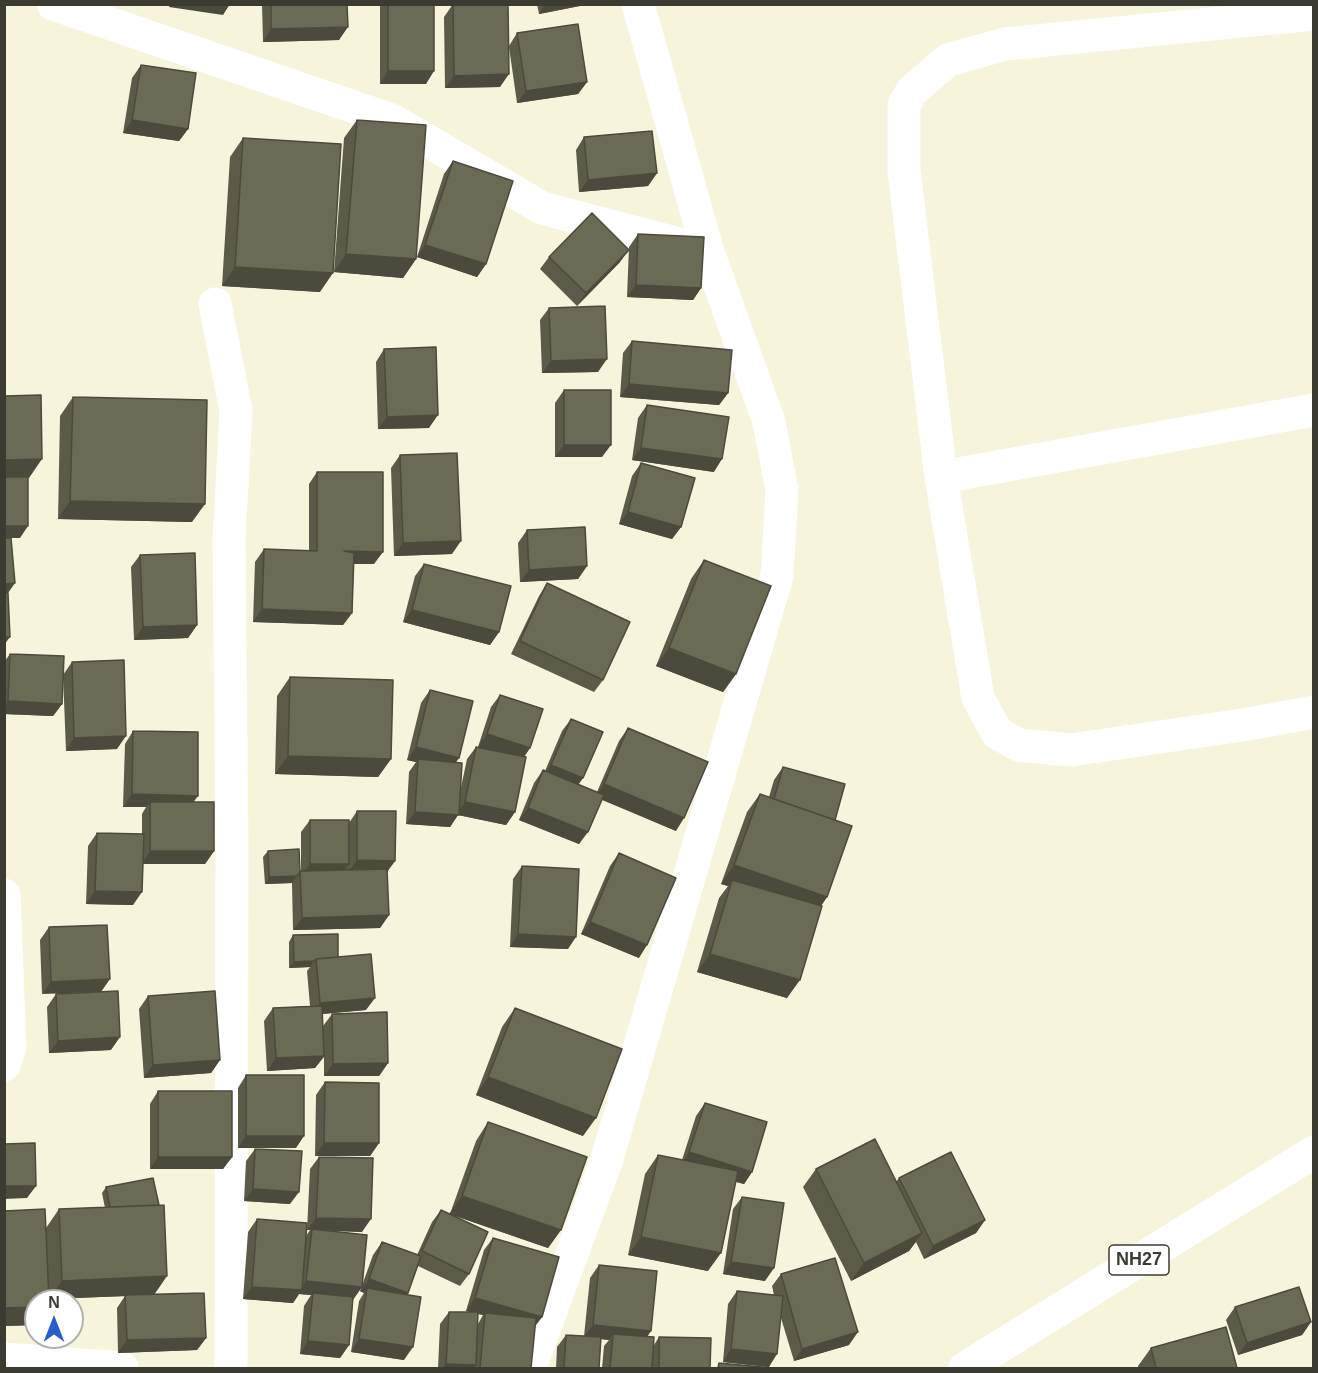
<!DOCTYPE html>
<style>
body{margin:0}
#map{position:relative;width:1318px;height:1373px;overflow:hidden;background:#f6f5dc;font-family:Helvetica,sans-serif}
canvas{display:block}
.frame{position:absolute;inset:0;border:6px solid #3c3b32;pointer-events:none}
.north{position:absolute;left:24px;top:1289px;width:60px;height:60px;box-sizing:border-box;background:#fff;border:2px solid #b1b1ad;border-radius:50%;rotate:0deg;font-size:16px;font-weight:700;line-height:24px;text-align:center;color:#3c3b32}
.north::after{content:'';display:block;margin:auto;width:21px;height:27px;background:#295dcb;clip-path:polygon(50% 0,100% 100%,50% 72%,0 100%)}
</style>
<div id="map">
<canvas width="1318" height="1373"></canvas>
<div class="frame"></div>
<div class="north">N</div>
</div>
<script>
const ctx = document.querySelector('canvas').getContext('2d');
ctx.lineJoin = 'round';
const toPath = rows => new Path2D(rows.map(r => 'M' + r).join(''));
function strokePath(path, color, width, dash) { ctx.strokeStyle = color; ctx.lineWidth = width; ctx.lineCap = dash ? 'butt' : 'round'; ctx.setLineDash(dash || []); ctx.stroke(path); }
function paint(path, color) { ctx.fillStyle = color; ctx.fill(path, 'evenodd'); }
function drawText(font, color, halo, rows, align = 'center') {
  ctx.font = font + ' Helvetica,sans-serif'; ctx.lineWidth = 6; ctx.setLineDash([]); ctx.textBaseline = 'middle'; ctx.strokeStyle = halo; ctx.fillStyle = color; for (const [text, x, y, turn = 0] of rows) {
    ctx.save(); ctx.translate(x, y); ctx.rotate((+turn || 0) * Math.PI / 180); ctx.textAlign = isNaN(turn) ? turn : align; if (halo) ctx.strokeText(text, 0, 0); ctx.fillText(text, 0, 0); ctx.restore();
  }
}
strokePath(toPath([
 [53,4,392,120,542,208,683,245],
 [1314,14,1005,44,948,60,912,91,904,105,904,171,941,477,978,698,997,733,1019,745,1071,750,1249,724,1314,712],
 [215,304,236,411,229,541,232,848,231,1368],
 [941,477,1314,410],
 [4,895,10,1047,4,1065],
 [4,1359,122,1368],
 [532,1368,533,1359,606,1162,777,576,782,490,769,422,708,252,638,4]
]), '#fff', 33);
strokePath(toPath([
 [965,1368,1314,1152]
]), '#fff', 33);
paint(toPath([
 [262,4,347,4,339,40,263,42],
 [380,4,434,4,426,84,380,84],
 [453,4,509,46,517,33,587,82,578,94,517,103,509,47,500,87,445,88,444,17],
 [537,4,590,4,539,14],
 [141,65,188,129,179,141,123,133,132,78],
 [357,120,416,259,403,278,334,272,344,138],
 [584,137,657,173,648,186,579,192,576,150],
 [243,138,320,292,222,286,230,157],
 [453,161,486,264,477,277,417,257,444,174],
 [638,234,701,288,693,300,627,297,629,247],
 [549,257,620,262,577,306,540,269],
 [549,308,598,372,542,373,540,320],
 [632,341,728,393,719,405,620,397,623,353],
 [384,349,429,428,378,429,376,362],
 [564,390,602,457,555,457,555,403],
 [73,397,192,522,58,519,60,416],
 [647,405,714,472,632,460,638,418],
 [400,455,452,554,394,556,391,468],
 [641,463,681,527,672,539,619,524,632,476],
 [317,472,374,564,354,564,352,613,343,625,253,622,255,562,264,549,309,551,309,484],
 [527,530,587,566,578,579,520,582,518,543],
 [140,555,197,625,188,638,134,640,131,567],
 [704,560,736,674,723,692,656,666,691,579],
 [424,564,499,632,490,645,403,622,415,576],
 [547,583,603,680,594,692,511,654,539,596],
 [10,654,62,704,53,716,4,714,4,662],
 [72,662,117,749,66,751,63,675],
 [290,677,391,759,378,777,275,774,277,696],
 [430,690,456,762,460,792,467,759,476,747,478,747,491,707,500,695,530,748,524,757,515,812,506,825,458,815,450,827,406,824,409,772,416,762,407,760,421,703],
 [571,719,583,778,578,784,597,792,619,741,628,728,676,831,602,799,579,844,519,820,534,783,543,770,545,771,562,731],
 [133,731,193,802,214,851,205,864,143,864,133,905,86,904,88,846,97,833,142,834,142,814,146,807,123,807,125,744],
 [783,767,835,820,827,897,821,906,787,998,697,972,719,898,728,886,721,884,747,812,760,794,769,797,774,780],
 [357,811,395,861,387,872,389,915,380,928,293,930,292,884,292,883,265,884,263,857,268,851,300,872,301,871,301,832,310,820,349,823],
 [619,853,639,958,581,934,610,866],
 [522,866,568,949,510,947,513,879],
 [107,925,42,994,40,940,49,927],
 [293,935,338,957,366,1010,322,1014,323,1026,332,1014,388,1063,379,1076,324,1076,324,1057,315,1068,267,1071,264,1021,273,1008,310,1006,307,971,310,967,289,968,289,942],
 [56,994,111,1050,49,1053,47,1007],
 [148,996,220,1060,211,1073,144,1078,139,1009],
 [515,1008,583,1136,476,1095,502,1027],
 [246,1075,296,1148,238,1148,238,1088],
 [325,1082,379,1143,370,1156,315,1156,316,1095],
 [158,1091,232,1157,223,1169,150,1169,150,1104],
 [705,1103,752,1172,744,1184,736,1182,708,1271,628,1255,645,1174,658,1155,682,1160,696,1116],
 [488,1122,561,1230,548,1248,453,1215,469,1274,460,1286,418,1266,407,1295,404,1360,351,1352,359,1301,364,1293,360,1291,373,1255,382,1242,417,1255,432,1222,441,1210,450,1214,476,1141],
 [255,1149,290,1204,244,1201,246,1161],
 [319,1157,362,1232,337,1231,353,1300,349,1345,340,1358,300,1354,304,1306,311,1295,299,1294,293,1303,243,1299,248,1232,257,1219,306,1236,310,1230,307,1230,310,1169],
 [816,1169,896,1182,899,1178,985,1220,976,1233,924,1259,916,1242,909,1251,851,1281,803,1187],
 [106,1187,155,1294,206,1338,197,1350,118,1353,117,1308,125,1296,49,1299,36,1301,36,1325,4,1326,4,1211,46,1228,59,1209,105,1208,102,1193],
 [742,1197,765,1281,723,1274,733,1209],
 [493,1238,542,1317,535,1326,531,1368,438,1368,440,1324,449,1312,473,1312,466,1311,484,1250],
 [478,1314,483,1315,478,1324],
 [599,1265,654,1345,659,1337,710,1368,602,1368,604,1346,609,1340,601,1339,599,1368,556,1368,557,1347,566,1335,584,1336,590,1278],
 [781,1274,849,1345,794,1361,781,1318,769,1367,723,1362,728,1304,737,1291,774,1295,772,1286],
 [1235,1307,1311,1322,1302,1335,1238,1355,1226,1320],
 [1151,1348,1237,1368,1138,1368,1138,1366]
]), '#5c5b49');
paint(toPath([
 [170,4,230,4,223,15,169,7],
 [545,4,590,4,539,14],
 [348,27,339,40,263,42,271,29],
 [388,71,434,71,426,84,380,84],
 [509,74,500,87,445,88,454,76],
 [587,82,578,94,517,103,526,91],
 [132,120,188,129,179,141,123,133],
 [657,173,648,186,579,192,588,180],
 [425,245,486,264,477,277,417,257],
 [629,250,620,262,577,306,586,293],
 [346,254,416,259,403,278,334,272],
 [235,267,333,273,320,292,222,286],
 [636,285,701,288,693,300,627,297],
 [607,359,598,372,542,373,551,361],
 [629,384,728,393,719,405,620,397],
 [438,415,429,428,378,429,387,417],
 [564,445,611,445,602,457,555,457],
 [641,448,722,459,714,472,632,460],
 [42,459,29,478,4,478,4,460],
 [70,501,205,504,192,522,58,519],
 [628,512,681,527,672,539,619,524],
 [4,526,28,526,20,538,4,538],
 [461,541,452,554,394,556,403,543],
 [344,551,383,552,374,564,335,564],
 [587,566,578,579,520,582,529,570],
 [15,583,6,596,4,596,4,584],
 [262,609,352,613,343,625,253,622],
 [412,610,499,632,490,645,403,622],
 [197,625,188,638,134,640,143,627],
 [4,637,10,637,4,645],
 [669,648,736,674,723,692,656,666],
 [8,701,62,704,53,716,4,714,4,707],
 [487,734,530,748,521,761,478,747],
 [126,736,117,749,66,751,74,738],
 [416,747,459,758,450,771,418,759,416,762,407,760],
 [288,756,391,759,378,777,275,774],
 [551,765,583,778,574,791,543,777],
 [604,784,684,818,676,831,595,797],
 [132,794,198,796,189,808,150,802,146,807,123,807],
 [465,802,515,812,506,825,458,815,450,827,406,824,415,812,456,815],
 [528,808,588,832,579,844,519,820],
 [150,851,214,851,205,864,142,864],
 [357,860,395,861,386,873,348,873],
 [310,864,349,864,340,877,301,877],
 [734,865,827,897,814,916,732,880,728,886,721,884],
 [297,876,292,883,265,884,269,877],
 [95,891,142,892,133,905,86,904],
 [389,915,380,928,293,930,302,918],
 [590,922,647,945,639,958,581,934],
 [518,934,576,937,568,949,510,947],
 [710,954,800,980,787,998,697,972],
 [314,961,310,967,289,968,294,962],
 [110,979,101,992,42,994,51,982],
 [375,998,366,1010,311,1015,320,1003],
 [120,1037,111,1050,49,1053,58,1041],
 [324,1056,315,1068,267,1071,276,1058],
 [220,1060,211,1073,144,1078,153,1065],
 [388,1063,379,1076,324,1076,333,1064],
 [488,1077,596,1118,583,1136,476,1095],
 [246,1136,304,1136,296,1148,238,1148],
 [324,1143,379,1143,370,1156,315,1156],
 [689,1152,752,1172,744,1184,681,1165],
 [158,1157,232,1157,223,1169,150,1169],
 [4,1186,36,1186,27,1198,4,1199],
 [253,1189,299,1192,290,1204,244,1201],
 [462,1196,561,1230,548,1248,449,1214],
 [316,1218,371,1219,362,1232,312,1230,312,1229,310,1230,307,1230],
 [985,1220,976,1233,924,1259,933,1246],
 [922,1233,909,1251,851,1281,864,1263],
 [641,1237,721,1253,708,1271,628,1255],
 [731,1262,774,1268,765,1281,723,1274],
 [167,1276,154,1295,49,1299,62,1281],
 [369,1279,408,1293,399,1305,367,1288,364,1293,360,1291],
 [306,1281,362,1287,353,1300,313,1293,311,1295,299,1294,293,1303,243,1299,252,1287,300,1290],
 [475,1298,542,1317,533,1329,485,1313,483,1315,466,1311],
 [36,1307,36,1325,4,1326,4,1308],
 [1311,1322,1302,1335,1238,1355,1247,1343],
 [593,1325,651,1331,643,1343,613,1334,609,1340,584,1337],
 [858,1332,849,1345,794,1361,802,1349],
 [206,1338,197,1350,118,1353,127,1340],
 [359,1339,413,1347,404,1360,351,1352],
 [308,1341,349,1345,340,1358,300,1354],
 [731,1349,777,1354,769,1367,723,1362],
 [446,1364,476,1365,473,1368,443,1368]
]), '#4b4a3c');
const building = toPath([
 [271,4,347,4,348,27,271,29,271,4],
 [388,4,434,4,434,71,388,71,388,4],
 [453,4,508,4,509,74,454,76,453,4],
 [578,24,587,82,526,91,517,33,578,24],
 [141,65,196,73,188,129,132,120,141,65],
 [357,120,426,125,416,259,346,254,357,120],
 [652,131,657,173,588,180,584,137,652,131],
 [243,138,341,144,333,273,235,267,243,138],
 [453,161,513,181,486,264,425,245,453,161],
 [592,213,629,250,586,293,549,257,592,213],
 [638,234,704,237,701,288,636,285,638,234],
 [605,306,607,359,551,361,549,308,605,306],
 [632,341,732,350,728,393,629,384,632,341],
 [436,347,438,415,387,417,384,349,436,347],
 [564,390,611,390,611,445,564,445,564,390],
 [41,395,42,459,4,460,4,396,41,395],
 [73,397,207,400,205,504,70,501,73,397],
 [647,405,729,417,722,459,641,448,647,405],
 [457,453,461,541,403,543,400,455,457,453],
 [641,463,695,478,681,527,628,512,641,463],
 [317,472,383,472,383,552,344,551,354,553,352,613,262,609,264,549,317,551,317,472],
 [4,477,28,477,28,526,4,526,4,477],
 [585,527,587,566,529,570,527,530,585,527],
 [4,538,11,538,15,583,4,584,4,538],
 [195,553,197,625,143,627,140,555,195,553],
 [704,560,771,586,736,674,669,648,704,560],
 [424,564,511,586,499,632,412,610,424,564],
 [547,583,630,622,603,680,520,641,547,583],
 [4,593,8,593,10,637,4,637,4,593],
 [10,654,64,656,62,704,8,701,10,654],
 [124,660,126,736,74,738,72,662,124,660],
 [290,677,393,680,391,759,288,756,290,677],
 [430,690,473,701,459,758,416,747,430,690],
 [500,695,543,709,530,748,487,734,500,695],
 [571,719,603,732,583,778,551,765,571,719],
 [628,728,708,762,684,818,604,784,628,728],
 [133,731,198,732,198,796,132,794,133,731],
 [476,747,526,757,515,812,465,802,476,747],
 [418,759,462,763,459,815,415,812,418,759],
 [783,767,845,784,835,820,774,799,783,767],
 [543,770,604,795,588,832,528,808,543,770],
 [760,794,852,826,827,897,734,865,760,794],
 [150,802,214,802,214,851,150,851,150,802],
 [357,811,396,811,395,861,357,860,357,811],
 [310,820,349,820,349,864,310,864,310,820],
 [97,833,144,834,142,892,95,891,97,833],
 [299,849,300,872,297,876,269,877,268,851,299,849],
 [619,853,676,878,647,945,590,922,619,853],
 [522,866,579,869,576,937,518,934,522,866],
 [387,869,389,915,302,918,300,871,387,869],
 [732,880,822,906,800,980,710,954,732,880],
 [107,925,110,979,51,982,49,927,107,925],
 [338,934,338,957,316,959,314,961,294,962,293,935,338,934],
 [371,954,375,998,320,1003,316,959,371,954],
 [118,991,120,1037,58,1041,56,994,118,991],
 [215,991,220,1060,153,1065,148,996,215,991],
 [322,1006,324,1056,276,1058,273,1008,322,1006],
 [515,1008,622,1049,596,1118,488,1077,515,1008],
 [387,1012,388,1063,333,1064,332,1014,387,1012],
 [246,1075,304,1075,304,1136,246,1136,246,1075],
 [325,1082,379,1083,379,1143,324,1143,325,1082],
 [158,1091,232,1091,232,1157,158,1157,158,1091],
 [705,1103,767,1122,752,1172,689,1152,705,1103],
 [488,1122,587,1157,561,1230,462,1196,488,1122],
 [875,1139,922,1233,864,1263,816,1169,875,1139],
 [35,1143,36,1186,4,1186,4,1144,35,1143],
 [255,1149,302,1151,299,1192,253,1189,255,1149],
 [951,1152,985,1220,933,1246,899,1178,951,1152],
 [658,1155,738,1171,721,1253,641,1237,658,1155],
 [319,1157,373,1158,371,1219,316,1218,319,1157],
 [153,1178,159,1205,110,1207,106,1187,153,1178],
 [742,1197,784,1203,774,1268,731,1262,742,1197],
 [164,1205,167,1276,62,1281,59,1209,164,1205],
 [45,1209,49,1301,36,1301,36,1307,4,1308,4,1211,45,1209],
 [441,1210,488,1232,469,1274,422,1251,441,1210],
 [257,1219,307,1223,302,1290,252,1287,257,1219],
 [312,1229,367,1235,362,1287,306,1281,312,1229],
 [493,1238,559,1257,542,1317,475,1298,493,1238],
 [382,1242,421,1256,408,1293,369,1279,382,1242],
 [835,1258,858,1332,802,1349,781,1274,835,1258],
 [599,1265,657,1271,651,1331,593,1325,599,1265],
 [1299,1287,1311,1322,1247,1343,1235,1307,1299,1287],
 [367,1288,421,1297,413,1347,359,1339,367,1288],
 [737,1291,783,1296,777,1354,731,1349,737,1291],
 [204,1293,206,1338,127,1340,125,1295,204,1293],
 [313,1293,353,1297,349,1345,308,1341,313,1293],
 [449,1312,478,1312,476,1365,446,1364,449,1312],
 [485,1313,536,1318,531,1368,480,1368,485,1313],
 [1226,1327,1237,1368,1156,1368,1151,1348,1226,1327],
 [613,1334,654,1337,652,1368,610,1368,613,1334],
 [566,1335,601,1337,599,1368,564,1368,566,1335],
 [659,1337,711,1338,710,1368,659,1368,659,1337],
 [719,1363,773,1368,718,1368,719,1363]
]);
paint(building, '#6b6a55');
strokePath(building, '#4b4a3c', 1.5);
for (const [x, y, w] of [
 [1139,1260,60]
]) { const box = new Path2D(); box.roundRect(x - w / 2, y - 15, w, 30, 4.5); ctx.fillStyle = '#fff'; ctx.fill(box); strokePath(box, '#3c3b32', 1.5); }
drawText('bold 18px', '#3c3b32', null, [
 ["NH27",1139,1260]
]);
</script>
